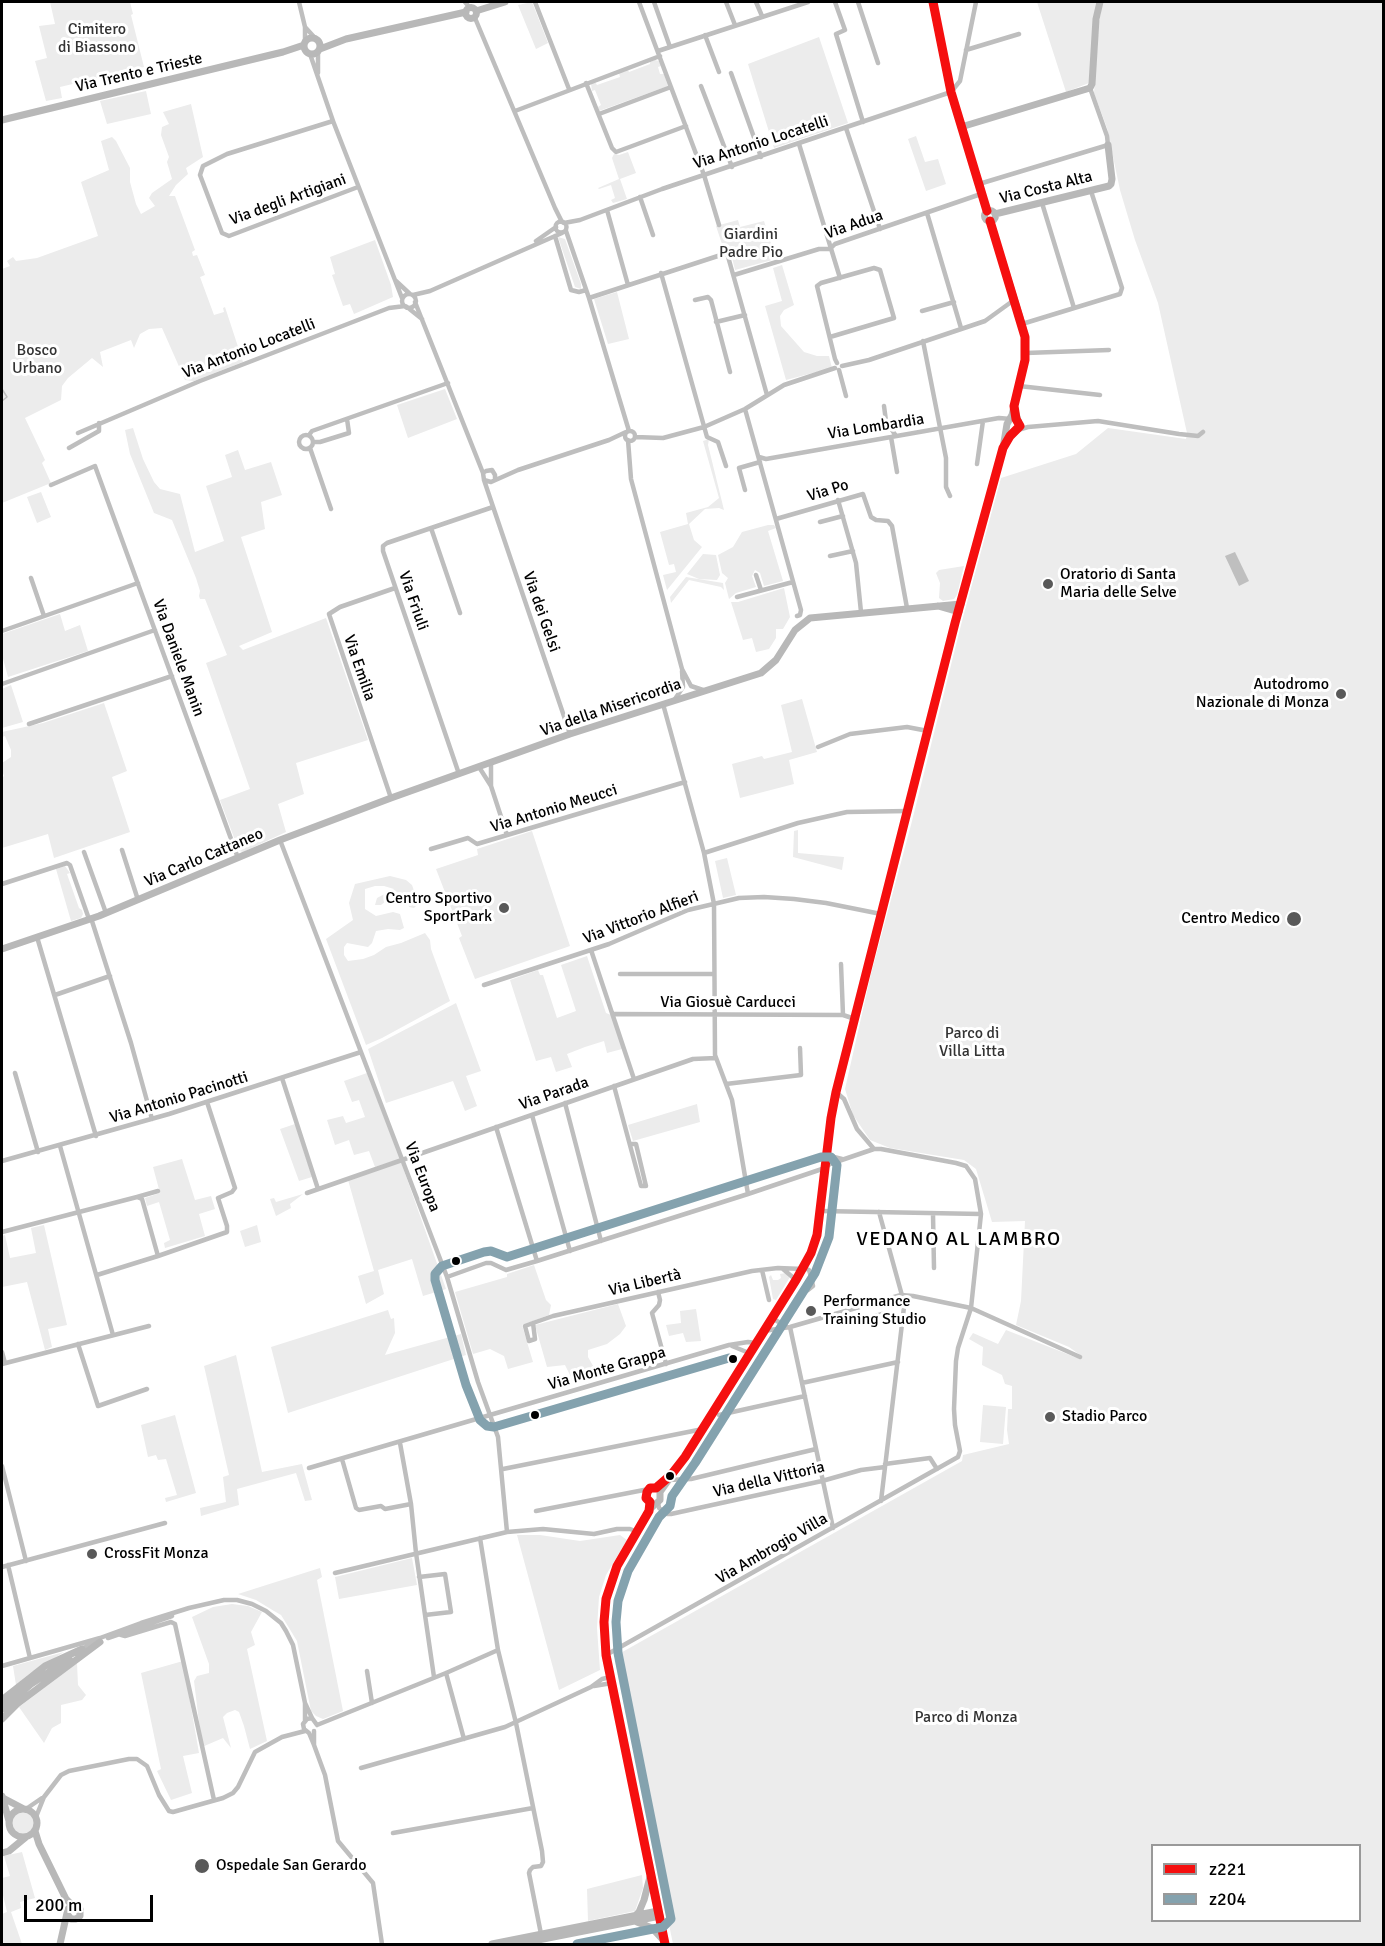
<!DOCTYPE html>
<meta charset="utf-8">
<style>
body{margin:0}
#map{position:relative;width:1385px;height:1946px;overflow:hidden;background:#fff;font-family:Signika,sans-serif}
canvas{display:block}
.frame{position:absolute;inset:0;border:3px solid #000;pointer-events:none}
.legend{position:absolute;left:1151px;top:1844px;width:210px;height:78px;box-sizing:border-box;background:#fff;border:2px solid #999;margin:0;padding:8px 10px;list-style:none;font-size:18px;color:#000}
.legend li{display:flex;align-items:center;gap:12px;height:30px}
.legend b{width:30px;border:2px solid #999}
.scale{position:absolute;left:24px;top:1895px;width:129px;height:27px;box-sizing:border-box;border:3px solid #000;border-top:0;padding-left:8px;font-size:18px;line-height:21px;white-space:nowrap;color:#000;-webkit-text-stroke:4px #fff;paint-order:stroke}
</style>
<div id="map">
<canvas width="1385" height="1946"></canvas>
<div class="frame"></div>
<ul class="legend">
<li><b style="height:8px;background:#f50f0f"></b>z221</li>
<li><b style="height:8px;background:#84a2ae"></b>z204</li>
</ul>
<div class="scale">200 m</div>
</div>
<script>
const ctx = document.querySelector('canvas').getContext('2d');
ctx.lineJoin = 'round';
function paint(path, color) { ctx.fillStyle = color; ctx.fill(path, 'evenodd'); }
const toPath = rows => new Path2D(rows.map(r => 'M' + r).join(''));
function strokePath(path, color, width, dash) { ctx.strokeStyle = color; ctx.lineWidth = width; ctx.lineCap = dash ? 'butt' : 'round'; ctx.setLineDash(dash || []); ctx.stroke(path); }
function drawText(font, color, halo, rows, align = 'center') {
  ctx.font = font + ' Signika,sans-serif'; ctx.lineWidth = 6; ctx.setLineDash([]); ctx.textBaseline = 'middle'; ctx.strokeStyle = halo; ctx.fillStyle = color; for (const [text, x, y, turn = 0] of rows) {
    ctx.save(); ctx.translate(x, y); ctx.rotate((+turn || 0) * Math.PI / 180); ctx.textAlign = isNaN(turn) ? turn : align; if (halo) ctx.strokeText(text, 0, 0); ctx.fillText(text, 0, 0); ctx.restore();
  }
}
paint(toPath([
 [50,2,130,2,133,14,131,15,144,67,60,87,62,98,46,101,35,61,47,58,39,26,55,24],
 [532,2,548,43,536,49,518,5],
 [1037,2,1097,2,1089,83,1066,92],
 [1103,2,1383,2,1383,1944,673,1944,615,1661,617,1655,962,1461,963,1455,1009,1444,1007,1430,1008,1409,1012,1409,1012,1386,1005,1384,1002,1375,982,1365,983,1347,969,1339,973,1333,998,1344,1006,1330,1080,1359,1080,1355,1069,1347,1016,1325,1021,1301,1025,1221,992,1222,976,1169,964,1160,890,1148,870,1140,853,1115,845,1089,871,974,911,825,962,621,1001,478,1076,454,1108,428,1186,439,1187,433,1158,303,1135,240,1120,190,1107,128,1094,93,1099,22],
 [1152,1846,1360,1846,1360,1920,1152,1920],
 [819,37,848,123,774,148,748,64],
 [655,60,659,61,661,66,658,67,660,74,664,74,668,86,599,111,598,107,601,105,595,90,592,91,591,84,595,82,597,85,620,77,619,73,628,70,629,72,650,64,650,62],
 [146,91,151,114,107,124,100,101],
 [191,104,203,157,186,168,188,174,176,185,169,196,175,196,195,250,192,252,193,256,197,255,205,275,200,277,214,315,224,312,223,308,225,307,243,362,194,381,185,380,162,328,149,329,140,334,134,348,131,340,100,352,103,367,92,358,68,378,62,386,61,400,25,418,45,460,42,463,51,483,2,503,2,269,10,266,7,261,13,257,16,261,37,258,98,236,81,182,109,170,101,141,112,137,116,141,130,168,130,182,136,204,141,214,155,206,149,198,152,193,172,179,167,162,169,157,161,135,162,127,169,124,163,112],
 [916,136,925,162,938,159,946,184,926,191,908,139],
 [628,152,636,173,620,179,627,199,613,203,611,200,615,198,611,185,599,189,598,188,619,179,612,158,614,154,619,155],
 [738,220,740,227,764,221,776,259,735,270,730,249,724,250,716,226],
 [558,237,565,239,581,284,581,289,575,287],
 [375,240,391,285,393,297,354,314,350,304,343,306,332,275,335,274,330,257],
 [782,265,794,305,784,310,780,316,781,326,804,352,817,356,829,356,832,368,786,380,765,306,782,301,773,268],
 [617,292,629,339,608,344,594,299],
 [445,389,457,419,408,438,397,405],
 [133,428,143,459,154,482,160,489,180,494,195,552,224,541,206,486,232,477,225,455,238,450,245,470,271,462,282,495,261,502,265,529,241,537,272,632,239,646,243,650,326,618,368,740,296,763,304,794,278,804,286,832,243,852,239,851,220,800,250,789,206,663,227,655,205,599,200,599,199,596,200,591,196,578,172,520,154,513,130,454,125,430],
 [709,439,708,445,724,510,719,508,705,509,689,524,694,540,702,547,667,590,663,575,676,572,674,564,669,565,660,532,688,524,686,513,708,507,719,498,703,441],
 [41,492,51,517,37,523,27,497],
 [768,525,774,525,776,528,768,531,783,581,764,586,760,573,755,570,752,576,756,587,736,593,729,599,725,583,728,578,722,573,718,555,733,547,742,532],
 [703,554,716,555,720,575,717,580,699,579,687,574],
 [964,566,957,595,954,599,943,601,939,598,940,583,936,573,939,570],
 [686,577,723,583,724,590,721,587,689,580,671,603,670,597],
 [784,588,790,617,783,629,776,629,776,638,769,649,756,652,752,638,743,640,731,602,738,602],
 [60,614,65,631,80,625,88,651,8,677,2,655,2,634],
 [11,685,23,722,2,728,2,689],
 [802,699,817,752,789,760,794,784,740,798,732,764,762,756,764,759,792,752,781,705],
 [104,703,127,771,112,777,130,832,54,858,48,834,2,848,2,778,4,776,2,770,2,763,11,757,11,750,5,736,2,737,2,732,43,723],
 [798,830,798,853,844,857,842,870,793,857,794,831],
 [532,831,570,946,475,979,459,938,462,936,436,869,478,855,477,849],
 [727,858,736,895,723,898,715,861],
 [65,866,70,873,67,874,79,908,82,910,83,914,81,918,71,921,56,869],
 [390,876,406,880,412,885,417,899,416,906,414,908,409,907,406,899,401,895,394,895,381,905,375,905,377,898,394,889,384,886,375,886,365,889,365,909,376,916,393,912,400,914,404,928,400,930,388,929,376,931,372,943,368,947,347,943,344,947,344,955,348,961,363,959,374,955,386,947,401,943,425,933,430,940,431,949,450,1001,382,1038,366,1045,326,939,353,920,349,903,355,884],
 [587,956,606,1013,611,1015,622,1049,607,1053,604,1041,585,1047,567,1054,572,1067,556,1072,551,1057,536,1061,510,980,538,970,540,975,543,975,557,1018,576,1011,561,965],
 [456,1003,481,1071,466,1076,477,1106,465,1111,453,1081,386,1103,368,1049],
 [367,1073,400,1159,375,1167,369,1151,354,1155,349,1140,335,1145,327,1120,343,1116,346,1123,365,1117,359,1100,352,1102,344,1081],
 [697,1104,700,1122,633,1141,628,1125],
 [295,1124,312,1177,299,1181,280,1129],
 [182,1159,195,1200,211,1196,215,1209,199,1214,205,1236,165,1248,164,1243,170,1240,159,1202,147,1206,145,1198,160,1193,153,1167],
 [401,1162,446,1289,423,1296,412,1259,378,1270,384,1294,366,1304,358,1276,374,1271,348,1180],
 [303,1194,290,1204,291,1208,276,1216,270,1199,274,1198,276,1202],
 [44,1225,67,1325,48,1329,52,1347,45,1350,27,1282,2,1287,2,1236,5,1235,10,1258,36,1253,31,1228],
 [257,1225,261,1242,245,1247,240,1231],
 [534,1265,546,1300,551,1305,549,1315,522,1325,533,1362,508,1369,504,1356,490,1349,473,1354,455,1292,507,1277,507,1274],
 [786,1273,790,1277,776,1300,773,1299,769,1277,771,1275,773,1280,778,1280,781,1278,780,1274],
 [618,1304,626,1326,620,1334,607,1344,588,1350,588,1357,596,1371,580,1379,570,1380,571,1377,565,1365,547,1367,535,1325],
 [696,1309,701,1341,686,1342,683,1333,669,1336,666,1325,681,1323,680,1311],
 [388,1310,391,1319,394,1318,395,1333,385,1355,461,1334,466,1355,288,1413,271,1347],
 [236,1355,262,1472,302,1464,312,1500,305,1501,296,1473,237,1489,239,1505,201,1516,200,1508,226,1502,223,1477,229,1475,204,1366],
 [983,1405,1006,1407,1003,1444,980,1442],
 [175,1415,196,1493,166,1502,165,1498,177,1495,166,1459,158,1460,156,1455,148,1457,141,1425],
 [517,1535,540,1535,580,1541,620,1535,627,1540,606,1575,599,1597,597,1628,600,1670,559,1690],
 [412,1558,417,1585,339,1599,335,1577],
 [320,1568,322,1577,317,1580,343,1711,323,1719,316,1716,311,1711,297,1641,286,1623,281,1615,274,1611,256,1600,238,1594],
 [232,1604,248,1606,262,1612,251,1632,255,1645,247,1649,267,1741,250,1749,244,1726,239,1712,235,1710,227,1713,223,1717,231,1748,223,1738,202,1747,194,1681,197,1676,209,1673,209,1664,192,1617,213,1607],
 [64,1652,29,1674,16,1685,13,1666],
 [183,1661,199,1753,183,1756,192,1793,171,1800,157,1771,161,1769,141,1673],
 [77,1663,78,1685,86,1695,82,1700,61,1705,61,1723,52,1728,44,1743,19,1707],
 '11 1824a12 12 0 1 1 24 0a12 12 0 1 1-24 0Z',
 [22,1852,35,1898,20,1902,21,1908,11,1912,22,1944,2,1944,2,1914,7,1912,2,1891,2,1878,10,1876,4,1856],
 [642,1875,643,1888,635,1911,588,1921,587,1889]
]), '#ececec');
paint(toPath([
 [1235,552,1249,581,1239,586,1225,556]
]), '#bfbfbf');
strokePath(toPath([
 [2,389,7,397,2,401]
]), '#bfbfbf', 1.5);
strokePath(toPath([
 [299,2,305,27,305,41],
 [465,2,470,8],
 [535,2,569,89],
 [639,2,704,175,719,225],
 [654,2,670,47],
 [726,2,735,25],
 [756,2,762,16],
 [835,2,845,30,836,34,863,122],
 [858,2,878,63],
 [475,18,555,208,562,222],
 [305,27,315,38],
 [705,35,719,72],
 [966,50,1019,34],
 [658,51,808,2],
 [310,54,333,121,402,298],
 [318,73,318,51],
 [731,73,761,157],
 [586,83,612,148,616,152,686,126],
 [701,86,732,167],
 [515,111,660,56],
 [599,114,671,87],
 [333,121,227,154,203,166,200,175,222,233,229,236,358,187],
 [846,128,880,229],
 [799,144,840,278],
 [979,184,1108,145,1107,136,1090,88],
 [640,197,653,235],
 [1042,203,1074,308],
 [607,210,628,285],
 [927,213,961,328],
 '555.5 227a5.5 5.5 0 1 1 11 0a5.5 5.5 0 1 1-11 0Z',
 [564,223,580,220,662,189,951,92,960,81,976,2],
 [566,231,589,298,629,431],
 [555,236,571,290,579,292,586,290],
 [536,241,556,227],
 [661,273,707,437,718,442,726,466],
 [734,275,819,249,830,249,835,244,981,194],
 [396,281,410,294],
 '402 301a7 7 0 1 1 14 0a7 7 0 1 1-14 0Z',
 [413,295,430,291,562,233],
 [589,298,727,253,767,395],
 [695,300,708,297,711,300,730,372],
 [415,302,483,473],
 [407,307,422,319],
 [922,311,954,302],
 [716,322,745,315],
 [1022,324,1120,294,1122,288,1091,191],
 [830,337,894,318,880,270,874,268,821,283,817,286,835,359,837,363],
 [923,341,946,458,946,487,950,496],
 [1026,353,1109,350],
 [842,366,869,360,985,321,1014,300],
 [839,370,846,396],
 [1019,386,1100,395],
 [884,406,886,421,896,436],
 [745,409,801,610,800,615,797,616],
 [1018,430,1028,427,1098,421,1179,434,1198,436,1203,432],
 '625 436a5 5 0 1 1 10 0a5 5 0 1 1-10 0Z',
 [78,433,200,381,389,308,405,306],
 '299 442a7 7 0 1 1 14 0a7 7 0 1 1-14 0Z',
 [309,435,312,431,448,383],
 [635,437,663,438,704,427,745,409,784,385,835,368],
 [891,437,897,472],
 [628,440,631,479,682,669,691,686,703,690],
 [313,442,320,442,349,433,347,419],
 [69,448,99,431,99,423],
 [310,448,331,509],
 [759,457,766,459,999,418,1011,419],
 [977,464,983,421],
 [495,479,495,475,492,470,486,471,483,473,484,480,491,482,518,470,609,440,626,432],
 [484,480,570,734],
 [51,485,95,466,238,858],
 [745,490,739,468,760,462],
 [838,500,856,563,861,612],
 [776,519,863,494,871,517,876,520,888,521,892,526,907,608],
 [820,522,843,516],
 [431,528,460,613],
 [830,556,853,551],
 [756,575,761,590],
 [31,578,44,616],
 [737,597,793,582],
 [2,631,138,583],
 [2,684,155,630],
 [675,699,683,687,682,671],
 [663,704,704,853,714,904,715,1055,732,1100,748,1194],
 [29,724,172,676],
 [818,747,850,734,907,727,928,731],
 [479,767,491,786,507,835],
 [459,774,383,551,383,546,387,543,493,507],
 [491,786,491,763],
 [391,798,329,614,340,607,395,588],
 [280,840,447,1277,478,1382,498,1437,507,1532],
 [431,849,468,838,477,844,685,782],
 [122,850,138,900],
 [84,852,106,913],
 [704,853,798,823,847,812,908,811],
 [2,884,67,863,70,865,89,919],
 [91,918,131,1043,152,1119],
 [37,937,96,1136],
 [591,950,634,1079],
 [841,964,843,1015],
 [620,974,714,974],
 [484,985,609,944,688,910,739,898,764,897,794,899,826,903,881,914],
 [55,995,110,976],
 [614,1014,843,1015,855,1019],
 [15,1073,38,1152],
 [282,1078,318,1189],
 [726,1084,801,1075,800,1048],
 [614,1086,641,1186,646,1186,636,1144,630,1144],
 [836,1092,844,1099,857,1129,874,1149],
 [565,1103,601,1241],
 [532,1115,570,1251],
 [496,1127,537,1261],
 [60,1146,113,1335],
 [826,1155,842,1159],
 [2,1161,169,1114,361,1052],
 [307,1193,693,1059,716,1058],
 [137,1197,158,1191],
 [821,1211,981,1214],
 [879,1212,903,1299,904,1307,881,1501],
 [933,1214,934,1268],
 [2,1232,137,1197,142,1199,158,1256],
 [804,1268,809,1270,811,1277,813,1286,808,1290],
 [783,1269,796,1280],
 [762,1270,769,1300],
 [97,1275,158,1256,227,1232,227,1226,218,1198,232,1192,235,1188,207,1102],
 [447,1277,486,1263,491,1263,506,1270,537,1261,748,1194,825,1168,830,1164,874,1149,881,1149,956,1163,966,1166,975,1179,981,1214,971,1308,958,1348,956,1361,954,1409,955,1425,960,1451,958,1457,606,1655],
 [658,1292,660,1300,659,1305,652,1313,666,1364],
 [772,1318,787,1327],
 [868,1318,886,1313,894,1314,903,1319],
 [533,1323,535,1339,529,1341,525,1326,533,1323,553,1316,752,1271,778,1268,803,1269],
 [790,1327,833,1528],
 [764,1331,790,1327,901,1295,913,1296,971,1308,1080,1357],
 [78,1344,98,1406,147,1389],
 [732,1346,749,1353],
 [2,1352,5,1363],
 [2,1364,149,1326],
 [802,1383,898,1362],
 [719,1415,805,1396],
 [400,1443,411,1504,416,1553,434,1677],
 [342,1459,356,1508,359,1510,381,1506,385,1509,411,1504],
 [885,1464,930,1458,937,1469],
 [2,1466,26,1561],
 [309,1468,729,1345,748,1342,756,1343],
 [503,1469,703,1429],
 [668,1480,691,1479,816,1449],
 [658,1502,659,1508,667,1514,671,1514,822,1481,861,1470,885,1467],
 [536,1511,649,1489],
 [480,1538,498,1650,516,1723,542,1851,543,1862,541,1866,533,1867,530,1870,529,1873,541,1934],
 [8,1565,30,1658],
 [2,1567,165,1523],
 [335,1573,507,1532,543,1529,594,1534,617,1529,630,1529,638,1532],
 [419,1577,445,1574,451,1612,425,1615],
 [118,1634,125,1636,171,1622,175,1624,214,1800],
 [108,1638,172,1616],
 [82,1649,98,1640],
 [2,1666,100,1638,141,1623,189,1608,224,1600,237,1600,252,1604,266,1611,281,1623,286,1631,293,1645,305,1703],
 [367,1671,372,1703],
 [446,1673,464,1739],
 [594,1686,612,1683],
 [305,1720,305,1703,312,1718],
 [317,1725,446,1673,498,1650],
 [314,1731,314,1745,309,1733,304,1729,303,1724,307,1719,312,1718,317,1725],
 [314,1745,325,1775,338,1841,373,1883,382,1944],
 [361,1768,505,1727,591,1687,602,1679,611,1677],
 [26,1809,42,1798],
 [36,1817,44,1797,61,1775,69,1771,129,1759,137,1759,147,1766,159,1795,169,1811,173,1812,223,1798,233,1793,238,1787,255,1752,282,1737,305,1731],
 [393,1833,533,1808]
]), '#bebebe', 4.5);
strokePath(toPath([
 [933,2,951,92,987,211],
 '465.5 13a5.5 5.5 0 1 1 11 0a5.5 5.5 0 1 1-11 0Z',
 [476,11,505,2],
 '304 46a8 8 0 1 1 16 0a8 8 0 1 1-16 0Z',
 [320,49,346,39,466,12],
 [2,120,283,52,304,45],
 [961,127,1090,88,1092,84,1096,19,1100,2],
 '984.5 216a5.5 5.5 0 1 1 11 0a5.5 5.5 0 1 1-11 0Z',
 [995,214,1109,186,1111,184,1112,179,1108,145],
 [1007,440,1020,426,1015,411],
 [938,606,959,612],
 [2,949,99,916,280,840,391,798,570,734,761,673,776,660,795,630,810,618,961,604],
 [650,1509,650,1502,646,1497,647,1492,650,1488,656,1488,665,1481],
 [2,1700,45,1666,82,1649],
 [2,1709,31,1684,69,1659],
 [2,1719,17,1704,100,1642],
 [2,1796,9,1821],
 [3,1798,24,1809],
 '9 1823a14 14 0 1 1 28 0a14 14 0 1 1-28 0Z',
 [35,1831,39,1844,66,1899,72,1905,77,1906,80,1909,80,1916,76,1919,71,1919,67,1914,68,1909,72,1905],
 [2,1853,9,1851,26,1837],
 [635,1916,639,1912,644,1900,650,1877],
 [637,1922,652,1928,664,1941],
 [60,1944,67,1913],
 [492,1944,658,1911],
 [518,1944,660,1916],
 [665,1944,606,1655,604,1622,606,1599,617,1566,650,1509,660,1500,660,1492,685,1457,796,1280,811,1253,817,1235,831,1118,836,1092,955,623,1003,448,1007,424,1012,415,1025,360,1025,337,1022,324,990,221]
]), '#b8b8b8', 7);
strokePath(toPath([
 [933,2,951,92,987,211],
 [665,1944,606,1655,604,1622,606,1599,617,1566,649,1511,650,1502,646,1498,647,1492,650,1488,656,1488,671,1475,685,1457,796,1280,811,1253,817,1235,831,1118,836,1092,955,623,1003,448,1010,436,1020,426,1016,419,1014,406,1025,360,1025,337,990,221]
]), '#f50f0f', 9);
strokePath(toPath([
 [577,1944,663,1927,671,1919,618,1653,616,1622,618,1601,628,1571,659,1517,670,1506,672,1496,695,1463,815,1273,829,1237,837,1165,831,1157,821,1157,507,1257,491,1251,484,1252,442,1266,435,1274,435,1280,466,1385,480,1420,487,1426,494,1427,729,1358,733,1359]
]), '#84a2ae', 9);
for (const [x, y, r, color] of [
 [1048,584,6,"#595959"],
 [1341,694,6,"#595959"],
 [504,908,6,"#595959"],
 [1294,919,8,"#595959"],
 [456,1261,5,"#000"],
 [811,1311,6,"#595959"],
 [733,1359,5,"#000"],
 [535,1415,5,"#000"],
 [1050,1417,6,"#595959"],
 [670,1476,5,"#000"],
 [92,1554,6,"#595959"],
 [202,1866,8,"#595959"]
]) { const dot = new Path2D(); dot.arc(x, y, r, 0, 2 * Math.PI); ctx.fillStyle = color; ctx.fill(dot); strokePath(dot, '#fff', 2); }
drawText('16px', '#333', '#fff', [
 ["Cimitero",97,30],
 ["di Biassono",97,48],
 ["Giardini",751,235],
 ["Padre Pio",751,253],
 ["Bosco",37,351],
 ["Urbano",37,369],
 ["Parco di",972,1034],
 ["Villa Litta",972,1052],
 ["Parco di Monza",966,1718]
]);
drawText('16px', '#000', '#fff', [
 ["Via Trento e Trieste",139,73,-13],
 ["Via Antonio Locatelli",761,143,-18],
 ["Via Costa Alta",1046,188,-14],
 ["Via degli Artigiani",288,200,-20],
 ["Via Adua",854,225,-19],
 ["Via Antonio Locatelli",249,349,-21],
 ["Via Lombardia",876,427,-9],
 ["Via Po",828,491,-17],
 ["Via Friuli",413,601,71],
 ["Via dei Gelsi",541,612,71],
 ["Via Daniele Manin",178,658,70],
 ["Via Emilia",359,668,71],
 ["Via della Misericordia",611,708,-19],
 ["Via Antonio Meucci",554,809,-17],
 ["Via Carlo Cattaneo",204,858,-23],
 ["Via Vittorio Alfieri",641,918,-21],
 ["Via Giosuè Carducci",728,1003],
 ["Via Parada",554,1094,-19],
 ["Via Antonio Pacinotti",179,1098,-17],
 ["Via Europa",422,1177,69],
 ["Via Libertà",645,1283,-13],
 ["Via Monte Grappa",607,1369,-16],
 ["Via della Vittoria",769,1480,-13],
 ["Via Ambrogio Villa",772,1549,-30]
]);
drawText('16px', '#000', '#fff', [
 ["Oratorio di Santa",1060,575],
 ["Maria delle Selve",1060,593],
 ["Autodromo",1329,685,"right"],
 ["Nazionale di Monza",1329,703,"right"],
 ["Centro Sportivo",492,899,"right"],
 ["SportPark",492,917,"right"],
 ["Centro Medico",1280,919,"right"],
 ["Performance",823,1302],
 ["Training Studio",823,1320],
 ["Stadio Parco",1062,1417],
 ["CrossFit Monza",104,1554],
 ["Ospedale San Gerardo",216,1866]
], 'left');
ctx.letterSpacing = '1.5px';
drawText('20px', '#000', '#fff', [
 ["VEDANO AL LAMBRO",959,1240]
]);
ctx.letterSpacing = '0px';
</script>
